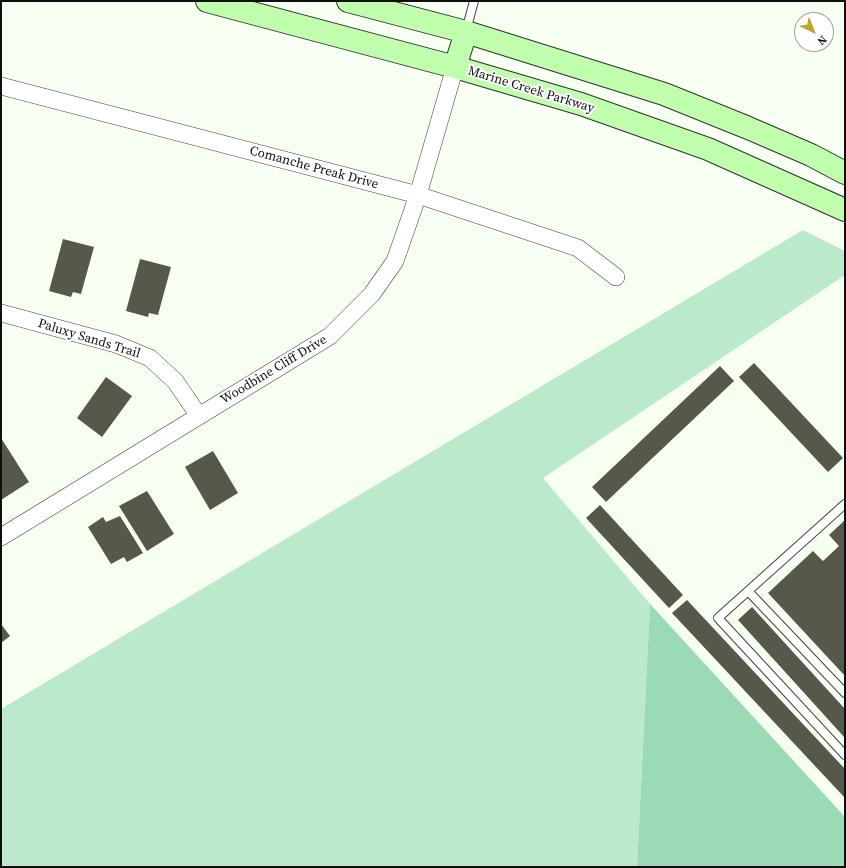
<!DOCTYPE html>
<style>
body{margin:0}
#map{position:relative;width:846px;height:868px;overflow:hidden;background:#f6fff1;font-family:"Source Serif 4",serif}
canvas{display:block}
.frame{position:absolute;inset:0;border:2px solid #0f0f0f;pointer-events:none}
.north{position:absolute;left:794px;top:12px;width:40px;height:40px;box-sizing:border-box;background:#fff;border:1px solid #9f9f9f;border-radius:50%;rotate:137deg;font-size:11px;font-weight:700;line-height:16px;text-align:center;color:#0f0f0f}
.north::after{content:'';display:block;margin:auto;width:14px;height:18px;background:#bea428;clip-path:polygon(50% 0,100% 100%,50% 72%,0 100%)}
</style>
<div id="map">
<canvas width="846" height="868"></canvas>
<div class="frame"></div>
<div class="north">N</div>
</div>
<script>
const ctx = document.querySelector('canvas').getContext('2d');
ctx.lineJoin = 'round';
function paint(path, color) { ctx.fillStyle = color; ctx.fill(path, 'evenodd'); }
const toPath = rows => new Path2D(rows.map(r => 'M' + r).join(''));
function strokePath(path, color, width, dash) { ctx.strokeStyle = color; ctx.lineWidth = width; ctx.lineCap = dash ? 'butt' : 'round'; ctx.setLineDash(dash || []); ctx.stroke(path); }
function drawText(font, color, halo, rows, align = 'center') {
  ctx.font = font + ' "Source Serif 4",serif'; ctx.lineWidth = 4; ctx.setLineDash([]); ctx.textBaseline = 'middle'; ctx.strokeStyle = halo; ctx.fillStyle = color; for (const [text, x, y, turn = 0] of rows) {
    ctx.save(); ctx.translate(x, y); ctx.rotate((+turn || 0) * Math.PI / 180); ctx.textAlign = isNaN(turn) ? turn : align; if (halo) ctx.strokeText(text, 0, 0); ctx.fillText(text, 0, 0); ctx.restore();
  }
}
paint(toPath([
 [803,230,845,251,845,275,543,478,650,604,637,867,1,867,1,709]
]), '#bbe9cb');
paint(toPath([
 [650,604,845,817,845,867,637,867]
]), '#9adab5');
paint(toPath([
 [63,239,94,247,81,294,73,292,71,297,49,291],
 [140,259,171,267,158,315,149,313,148,317,126,311],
 [754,363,843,458,828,472,739,377],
 [720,366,734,381,606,502,592,487],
 [106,377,132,396,102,437,77,418],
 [1,438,29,482,1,500],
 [213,451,238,493,210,510,185,467],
 [147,491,174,534,147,551,119,506],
 [600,505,683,595,669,608,586,518],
 [120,516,143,553,127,562,124,557,111,564,88,527,103,517,106,522],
 [845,520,845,676,768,593,813,551,823,561,839,546,829,535],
 [687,600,845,769,845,798,672,613],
 [752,607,845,709,845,738,738,620],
 [1,624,10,636,1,643]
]), '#55584b');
const lane = toPath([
 [466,31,474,1],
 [845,504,718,618,845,755],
 [748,591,845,693]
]);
const street = toPath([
 [1,86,418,195,578,248,616,277],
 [1,313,116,344,150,358,175,381,199,416],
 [1,537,330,336,372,294,395,261,418,195,455,67]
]);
const secondary = toPath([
 [207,1,455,67,581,104,708,149,845,210],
 [348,1,466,32,664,94,746,127,811,155,845,173],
 [455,67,466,32]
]);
strokePath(lane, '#424242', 10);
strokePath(street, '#424242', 18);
strokePath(secondary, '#313131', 24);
strokePath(lane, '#fff', 8);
strokePath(street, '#fff', 17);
strokePath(secondary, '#c0fead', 22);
drawText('13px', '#0f0f0f', '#fff', [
 ["Marine Creek Parkway",531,90,17],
 ["Comanche Preak Drive",314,168,15],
 ["Paluxy Sands Trail",89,339,17],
 ["Woodbine Cliff Drive",274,370,-31]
]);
</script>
